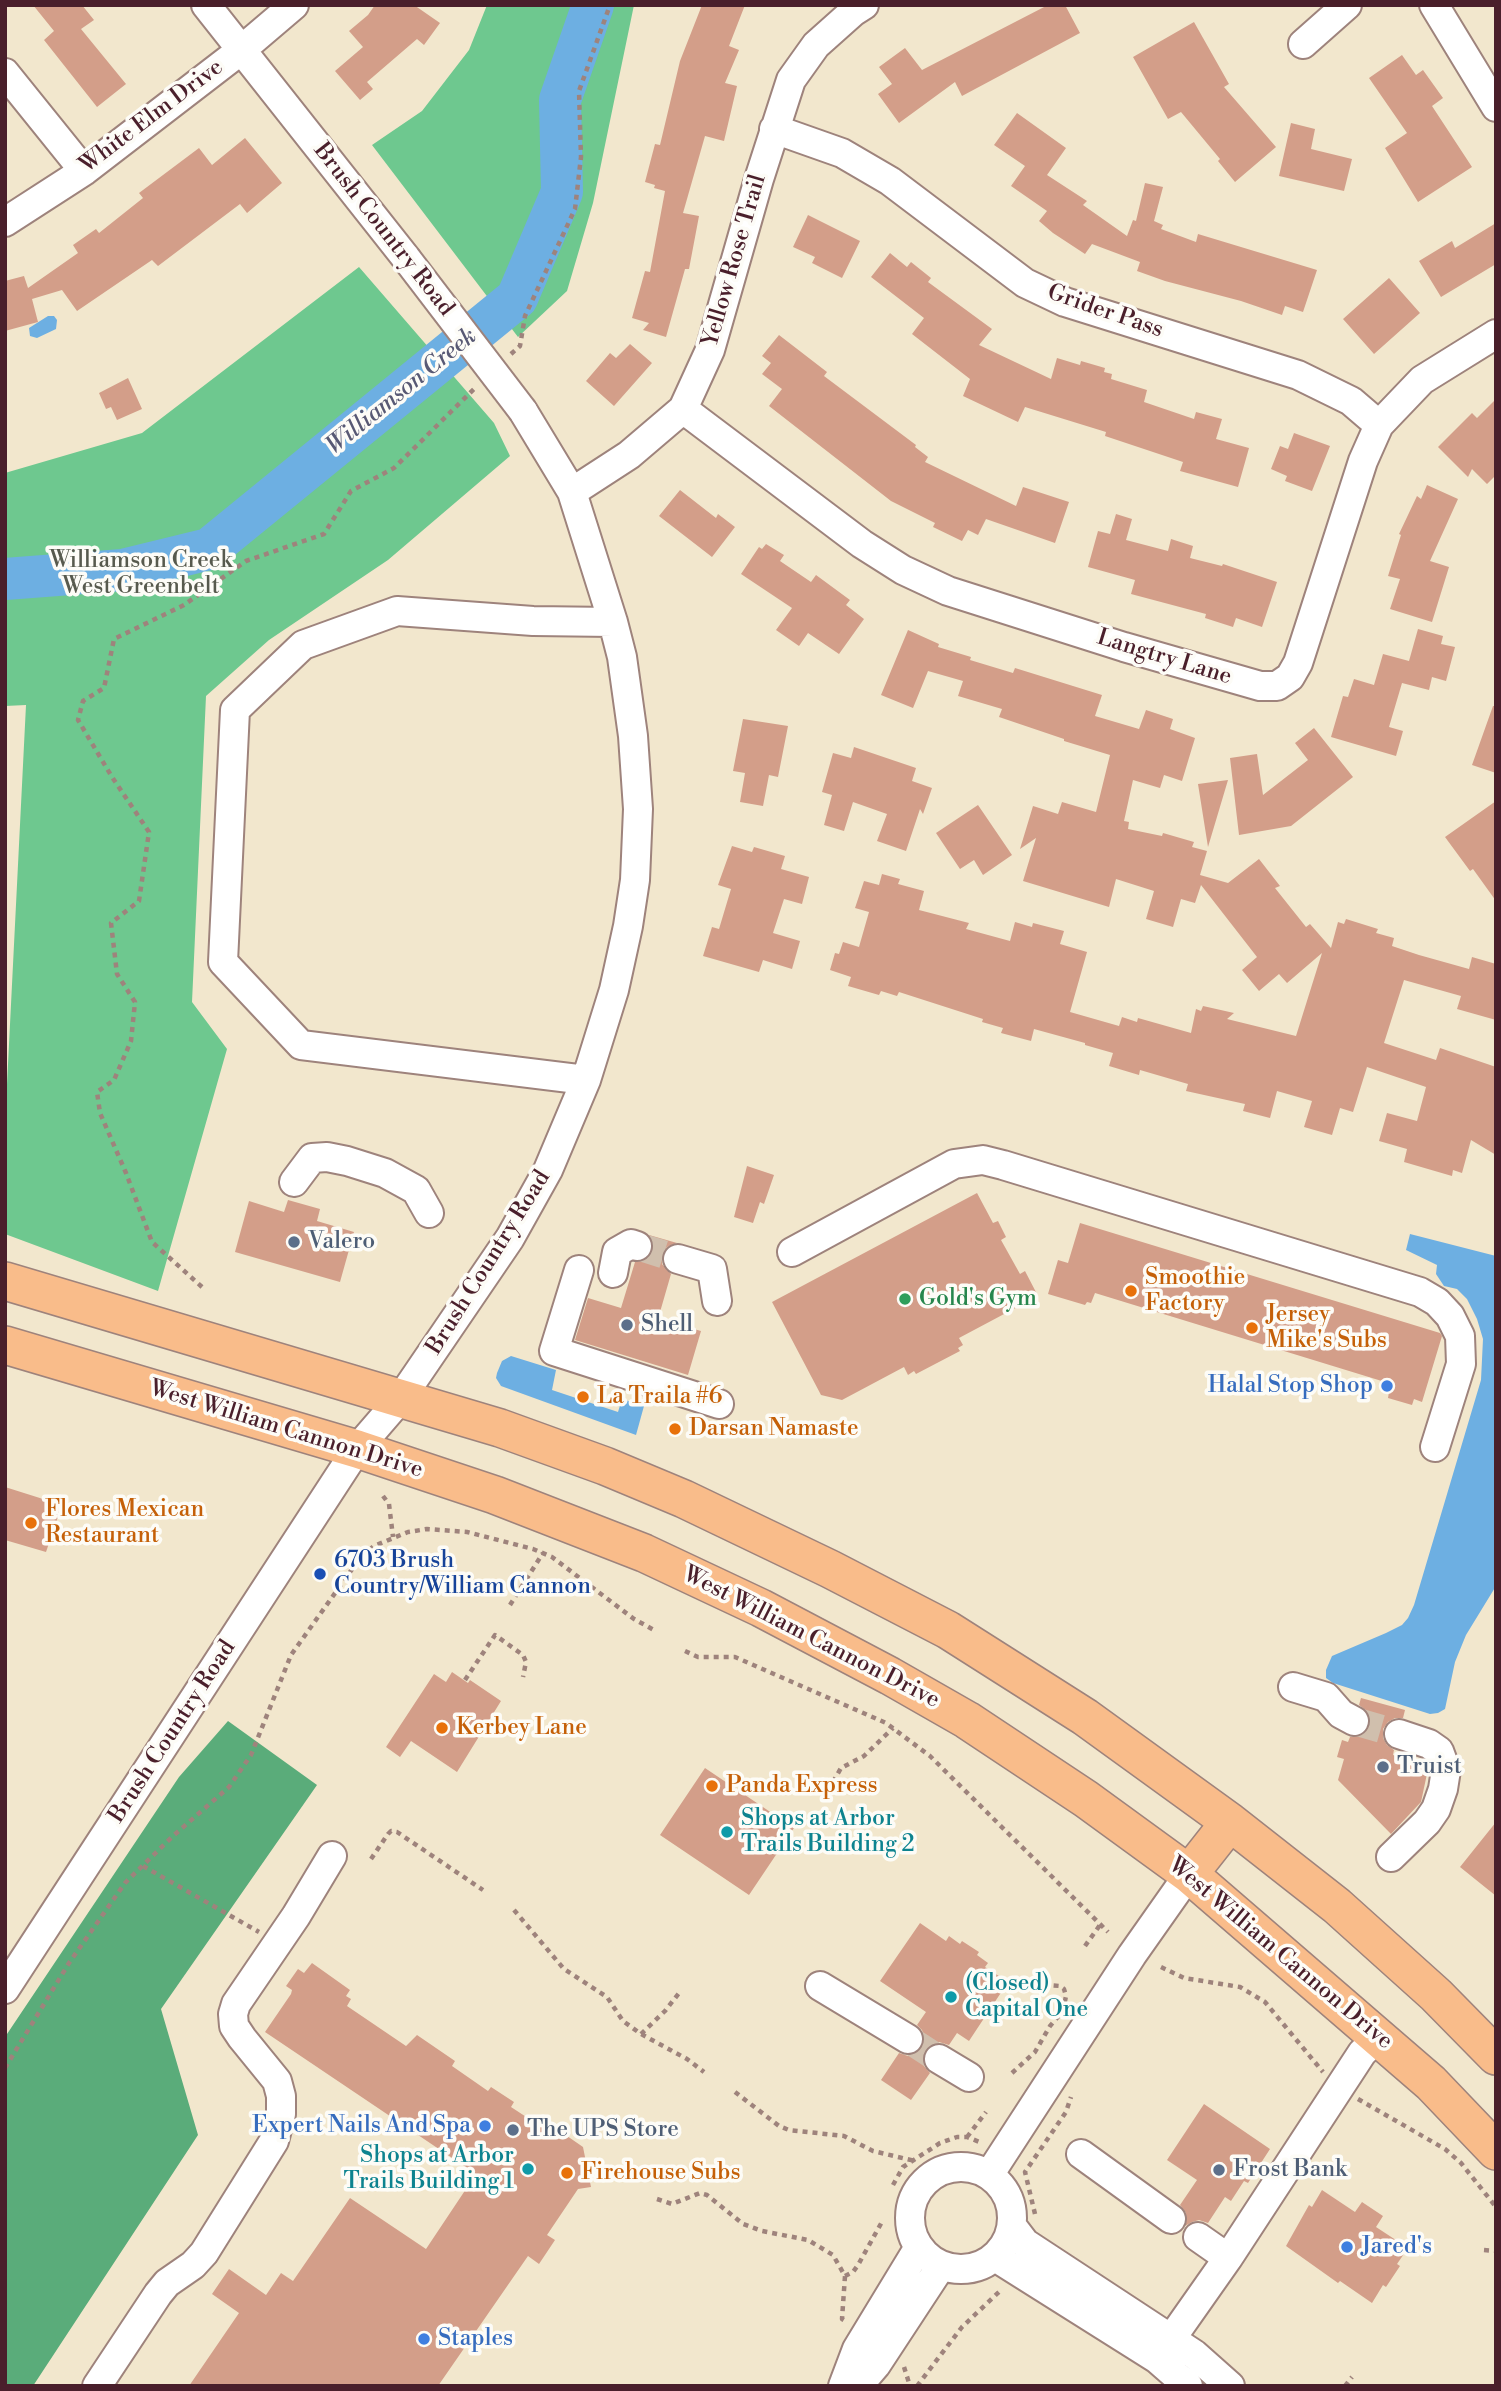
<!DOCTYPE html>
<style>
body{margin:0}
#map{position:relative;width:1501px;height:2391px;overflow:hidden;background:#f2e7cd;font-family:"Libre Bodoni",serif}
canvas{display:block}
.frame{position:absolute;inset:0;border:7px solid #4a1f2b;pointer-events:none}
</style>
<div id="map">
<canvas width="1501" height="2391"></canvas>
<div class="frame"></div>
</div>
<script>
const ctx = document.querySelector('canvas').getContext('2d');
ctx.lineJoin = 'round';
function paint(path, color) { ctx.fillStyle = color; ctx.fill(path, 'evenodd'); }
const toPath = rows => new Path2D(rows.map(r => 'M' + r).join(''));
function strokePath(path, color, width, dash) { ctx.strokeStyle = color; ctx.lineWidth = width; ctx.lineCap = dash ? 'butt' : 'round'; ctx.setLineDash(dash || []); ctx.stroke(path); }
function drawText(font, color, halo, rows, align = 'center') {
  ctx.font = font + ' "Libre Bodoni",serif'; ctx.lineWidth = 7; ctx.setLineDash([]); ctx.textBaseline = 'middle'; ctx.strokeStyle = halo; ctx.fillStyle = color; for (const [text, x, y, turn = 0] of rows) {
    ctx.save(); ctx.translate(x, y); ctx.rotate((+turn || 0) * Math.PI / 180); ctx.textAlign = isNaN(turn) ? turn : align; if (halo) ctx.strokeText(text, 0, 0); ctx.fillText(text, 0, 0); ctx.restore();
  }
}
paint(toPath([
 [487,5,634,5,593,203,567,291,518,337,372,145,422,111,469,50],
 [359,267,494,423,510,456,388,560,269,640,206,696,192,1002,227,1049,158,1291,5,1234,5,1124,26,705,5,706,5,473,142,433]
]), '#6ec88f');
paint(toPath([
 [228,1721,317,1785,161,2009,198,2135,33,2386,5,2386,5,2037,179,1777]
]), '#5aac7a');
paint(toPath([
 [48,316,54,316,57,320,56,329,37,338,30,336,29,328],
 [1410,1234,1496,1256,1496,1586,1466,1635,1455,1662,1445,1709,1438,1713,1430,1714,1333,1683,1326,1678,1326,1670,1332,1656,1386,1633,1402,1625,1408,1618,1414,1605,1481,1380,1483,1339,1477,1319,1467,1299,1457,1289,1444,1286,1436,1274,1437,1265,1406,1250],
 [511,1356,556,1370,552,1390,618,1412,622,1399,644,1406,636,1435,501,1386,496,1378,497,1373,502,1361]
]), '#6dafe2');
strokePath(toPath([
 [5,579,123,570,209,549,517,298,562,192,560,100,593,5]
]), '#6dafe2', 42);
paint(toPath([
 [33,5,82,5,94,20,81,29,126,84,97,107,44,40,54,31],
 [375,5,414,5,440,23,424,45,417,39,367,82,373,89,360,100,335,71,363,47,349,31,368,15],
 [702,5,745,5,729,46,739,50,725,83,737,86,724,141,705,136,683,213,699,216,689,269,685,269,666,337,643,330,649,323,632,318,645,271,650,272,665,191,654,188,655,185,645,182,655,144,660,145,680,61],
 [1048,5,1065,5,1080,33,962,96,955,82,899,123,878,94,892,84,879,67,905,48,922,70],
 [1194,22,1229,84,1224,87,1276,147,1235,182,1218,161,1220,159,1181,112,1168,119,1133,57],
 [1402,55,1416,75,1423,70,1443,98,1432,106,1472,167,1418,202,1385,148,1407,133,1369,78],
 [1017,113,1066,148,1047,175,1087,201,1083,205,1127,236,1133,220,1136,221,1145,183,1163,187,1154,221,1163,225,1161,229,1196,242,1198,234,1317,270,1303,312,1285,306,1282,315,1241,301,1165,281,1137,271,1140,262,1092,244,1085,254,1053,233,1039,221,1047,211,1011,186,1025,166,994,145],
 [1291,123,1315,129,1311,149,1352,159,1344,191,1279,176],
 [245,138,282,183,247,213,240,204,158,266,152,260,77,311,62,290,32,299,38,322,5,331,5,281,24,276,28,288,78,253,73,245,96,229,99,233,143,198,139,193,199,148,212,165],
 [808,215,860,241,842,278,812,263,815,257,793,247],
 [1496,223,1496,264,1441,297,1419,261,1452,241,1455,248],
 [890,253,907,267,911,262,931,278,928,282,992,329,979,345,1051,379,1057,358,1080,365,1081,361,1105,368,1104,372,1112,374,1111,379,1147,390,1144,402,1194,419,1196,412,1222,419,1216,439,1249,448,1238,487,1180,471,1183,462,1105,436,1106,432,1025,407,1018,422,963,396,970,379,912,334,924,318,871,277],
 [1389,278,1420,313,1374,354,1343,319],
 [779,335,827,372,824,376,916,445,915,447,928,457,925,462,1016,506,1023,487,1069,502,1055,543,986,519,978,535,968,530,962,541,933,527,935,523,891,501,769,406,782,389,762,374,771,363,762,356],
 [630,344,652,363,614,406,586,381,610,353,616,358],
 [128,378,142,409,117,420,111,407,106,409,99,393],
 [1496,399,1496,475,1487,484,1472,469,1468,477,1438,447,1472,413,1477,418],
 [1294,433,1330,446,1312,491,1285,481,1287,476,1271,469,1280,446,1288,449],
 [1427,485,1458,499,1430,561,1449,567,1432,622,1390,609,1400,579,1388,576,1401,535,1399,534,1417,496,1421,499],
 [680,490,716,518,718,514,735,527,712,557,659,516],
 [1116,514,1132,519,1126,540,1168,551,1171,539,1193,546,1190,558,1222,566,1223,564,1277,582,1262,627,1236,618,1233,627,1205,618,1206,614,1131,594,1135,580,1088,567,1098,531,1110,534],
 [766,544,784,555,780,561,811,582,816,575,850,600,846,605,864,619,839,654,808,633,799,646,776,630,792,608,741,574,759,547,762,549],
 [1418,629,1443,636,1441,644,1455,647,1446,681,1432,677,1429,690,1402,683,1389,727,1403,731,1396,756,1331,737,1343,696,1348,697,1354,679,1374,685,1383,654,1409,661],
 [908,630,939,644,938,647,971,657,970,660,1013,673,1015,668,1102,695,1095,716,1139,729,1146,710,1173,719,1170,729,1195,738,1182,781,1164,775,1160,788,1133,780,1124,821,1129,822,1128,829,1162,836,1163,833,1194,842,1192,847,1207,851,1200,875,1228,883,1259,859,1280,886,1275,888,1306,927,1310,924,1331,948,1338,922,1344,924,1346,919,1378,929,1376,933,1394,938,1392,946,1419,955,1469,969,1472,957,1496,964,1496,1020,1457,1009,1461,996,1404,980,1384,1043,1436,1060,1440,1048,1496,1067,1496,1155,1471,1140,1462,1173,1453,1170,1452,1176,1404,1162,1407,1149,1379,1141,1387,1113,1417,1121,1426,1087,1367,1067,1353,1112,1340,1108,1332,1135,1304,1127,1312,1101,1277,1091,1270,1118,1243,1111,1245,1104,1186,1091,1188,1084,1140,1070,1139,1075,1109,1066,1113,1053,1085,1045,1085,1043,1034,1029,1031,1041,1001,1033,1003,1028,982,1022,983,1019,899,992,897,996,881,991,879,995,848,986,851,977,830,970,835,953,839,954,843,942,859,947,869,912,855,908,864,881,879,885,882,874,900,879,898,884,924,891,919,910,969,923,966,929,1010,941,1015,922,1032,927,1033,923,1064,931,1060,944,1087,952,1070,1012,1119,1026,1122,1017,1137,1022,1138,1018,1191,1033,1196,1009,1201,1011,1203,1006,1234,1013,1227,1019,1296,1036,1322,953,1287,983,1279,974,1259,991,1242,970,1257,957,1201,885,1195,903,1181,899,1173,927,1146,919,1154,891,1116,879,1109,907,1023,881,1036,838,1020,849,1033,806,1058,814,1062,802,1096,812,1110,755,1064,741,1064,739,999,717,1002,709,958,696,963,681,928,671,913,708,881,695],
 [1493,706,1496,706,1496,773,1472,765],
 [743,719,788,726,778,777,769,775,763,806,740,802,745,773,733,771],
 [1314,728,1353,777,1291,826,1239,835,1230,758,1257,754,1263,795,1308,760,1295,743],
 [854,747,916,768,912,781,932,788,923,814,920,809,906,851,877,841,887,814,853,802,844,831,824,825,832,795,822,792,833,753,851,758],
 [1228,780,1208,847,1198,784],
 [1496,801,1496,901,1473,869,1470,871,1445,837],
 [978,805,1012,855,983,875,974,860,960,869,936,833],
 [732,846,752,852,754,847,785,856,781,869,809,877,802,904,784,899,773,933,800,941,792,969,763,960,759,972,703,956,712,927,719,929,731,889,718,885],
 [747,1166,774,1175,764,1204,760,1202,753,1223,734,1217],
 [977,1193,993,1223,998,1221,1006,1237,1001,1240,1020,1274,1025,1271,1038,1296,959,1338,963,1345,958,1348,960,1351,916,1374,914,1371,908,1375,904,1367,842,1400,821,1395,772,1302],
 [288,1200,320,1209,317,1221,354,1232,340,1282,235,1252,249,1201,284,1212],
 [1080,1223,1440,1333,1442,1336,1422,1402,1414,1399,1412,1405,1388,1398,1389,1392,1383,1390,1385,1382,1095,1293,1091,1303,1087,1302,1085,1305,1048,1294,1058,1260,1068,1263],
 [649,1235,677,1243,667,1247,662,1255,662,1264,671,1274,658,1319,701,1331,688,1375,575,1340,588,1298,621,1308,635,1262,647,1259,652,1252,653,1242],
 [5,1487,62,1505,46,1552,5,1540],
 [452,1672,468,1683,470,1680,501,1701,457,1772,411,1741,400,1757,386,1747,434,1674,446,1682],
 [1361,1698,1405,1710,1403,1718,1395,1718,1388,1722,1383,1729,1383,1738,1387,1745,1394,1750,1393,1755,1421,1763,1420,1766,1428,1769,1421,1802,1391,1834,1338,1780,1344,1759,1337,1757,1342,1740,1348,1742,1350,1737,1362,1735,1369,1728,1371,1720,1368,1712,1359,1705],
 [705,1768,794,1828,749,1895,660,1835],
 [1496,1822,1496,1896,1460,1867],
 [920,1923,946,1941,949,1936,960,1944,962,1941,979,1952,977,1955,988,1963,985,1967,1008,1982,969,2041,957,2033,949,2045,939,2042,932,2044,925,2050,922,2059,924,2066,930,2073,911,2100,881,2080,899,2053,908,2056,915,2054,922,2048,925,2039,922,2030,917,2025,926,2012,880,1981],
 [312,1963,350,1990,346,1996,351,1999,347,2006,406,2046,417,2035,455,2061,452,2066,488,2091,491,2087,514,2102,511,2107,540,2126,544,2120,583,2147,591,2187,578,2189,547,2235,555,2240,539,2264,528,2256,438,2386,189,2386,239,2313,212,2294,229,2269,266,2295,281,2273,293,2281,350,2198,426,2249,476,2174,265,2032,291,1994,292,1990,286,1986,298,1969,304,1973],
 [1204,2104,1270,2149,1248,2183,1244,2181,1231,2201,1225,2197,1208,2223,1199,2220,1192,2222,1185,2226,1186,2213,1180,2205,1197,2180,1167,2160],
 [1322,2190,1355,2212,1362,2202,1383,2216,1376,2227,1408,2248,1397,2264,1400,2266,1386,2287,1383,2285,1372,2303,1340,2281,1338,2283,1286,2246,1309,2205,1312,2207]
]), '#d39e89');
strokePath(toPath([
 [637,1246,678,1259],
 [1354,1721,1399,1734],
 [908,2039,939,2059]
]), '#d0bfad', 28, [28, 14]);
const minor = toPath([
 [206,5,406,258],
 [1434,5,1496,107],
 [1303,44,1347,5],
 [5,73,84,171],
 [774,129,842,153,890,181,1025,283,1065,302,1298,375,1351,401,1379,425],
 [5,222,84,171,240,51,294,5],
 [683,409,862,544,903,570,948,591,1124,647,1260,686,1277,686,1290,677,1298,663,1363,461,1379,425,1422,380,1496,334],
 [572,492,629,455,683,409,710,350,759,179,791,80,816,45,853,12,864,5],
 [586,1080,301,1045,223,962,235,710,303,645,397,611,533,621,613,622],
 [294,1182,312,1158,327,1157,347,1161,385,1173,416,1190,429,1213],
 [792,1252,954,1164,983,1160,1003,1165,1420,1292,1437,1302,1450,1316,1460,1336,1461,1364,1435,1447],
 [678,1259,712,1269,717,1301],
 [579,1270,554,1351,719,1404],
 [613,1273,617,1252,631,1244,637,1246],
 [1293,1687,1326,1697,1341,1714,1354,1721],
 [1391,1857,1427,1822,1436,1809,1443,1789,1446,1770,1439,1751,1429,1744,1399,1734],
 [820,1986,908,2039],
 [5,1989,357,1449,401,1398,510,1238,548,1170,586,1080,614,990,628,926,635,880,638,809,633,736,622,657,613,622,572,492,523,411],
 [939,2059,969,2077],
 [1081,2154,1171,2219],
 '910 2218a51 51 0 1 1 102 0a51 51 0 1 1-102 0Z',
 [989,2175,1132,1955,1189,1874],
 [1012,2226,1025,2243,1194,2354,1230,2386],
 [1198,2237,1228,2258],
 [995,2257,1157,2359,1188,2386],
 [1157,2359,1228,2258,1362,2053,1378,2037],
 [97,2386,158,2294,167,2283,193,2265,204,2253,274,2141,281,2114,281,2096,277,2081,242,2038,234,2026,233,2014,236,2004,296,1916,332,1856],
 [843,2386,857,2349,919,2247],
 [858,2386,876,2365,941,2266]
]);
const major = toPath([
 [5,1281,500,1428,605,1466,684,1499,830,1569,948,1630,1085,1717,1230,1822,1337,1906,1436,1995,1496,2056],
 [5,1345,357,1449,495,1495,644,1553,761,1608,890,1676,967,1720,1086,1799,1189,1874,1431,2083,1496,2151],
 [1189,1874,1230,1822]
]);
strokePath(minor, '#9e837c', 32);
strokePath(major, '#9e837c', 40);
strokePath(toPath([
 [511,354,520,346,525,316,575,209,581,157,579,91,610,5],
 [202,1287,152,1242,126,1173,100,1113,97,1092,114,1080,131,1041,135,1002,117,974,111,923,139,901,149,832,112,777,78,720,83,701,104,688,114,639,184,605,246,561,324,534,351,491,394,468,477,386],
 [383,1496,389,1504,393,1537],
 [510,1605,543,1553],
 [685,1651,698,1657,735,1657,886,1723,930,1756,1108,1932],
 [465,1680,495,1635,523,1655,526,1662,523,1677],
 [833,1782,841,1768,864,1756,893,1728],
 [371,1859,388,1834,391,1831,397,1832,483,1890],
 [143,1866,259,1932],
 [514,1910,564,1969,607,1997,623,2021,641,2034,687,2059,704,2072],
 [1085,1946,1100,1925],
 [1161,1967,1184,1978,1240,1987,1265,2002,1323,2072],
 [641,2034,665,2011,679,1993],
 [5,2068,69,1963,125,1883,173,1836,229,1787,251,1755,291,1655,360,1558,374,1546,408,1532,427,1529,467,1532,533,1549,552,1557,634,1619,654,1630],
 [1012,2073,1035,2052,1050,2026,1063,2011,1066,1996,1064,1989,1060,1986,1048,1985],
 [735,2092,779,2126,789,2130,844,2136,873,2151,915,2161],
 [1358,2099,1445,2149,1461,2163,1496,2207],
 [967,2137,986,2112],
 [893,2185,903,2167,940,2143,957,2137,967,2137,982,2143],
 [657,2199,672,2204,700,2193,707,2195,743,2224,762,2231,808,2240,833,2255,845,2276,842,2319,847,2322],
 [1035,2214,1025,2172,1066,2112,1071,2097],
 [1484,2250,1496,2251],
 [845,2276,853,2272,858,2265,883,2220],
 [904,2367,910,2386],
 [917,2386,962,2327,1001,2290],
 [1345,2386,1352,2377]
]), '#9e837c', 4.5, [5, 5]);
strokePath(minor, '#fff', 28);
strokePath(major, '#f9bc8a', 37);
const minorBridge = toPath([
 [406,258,523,411]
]);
strokePath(minorBridge, '#9e837c', 32, []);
strokePath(minorBridge, '#fff', 28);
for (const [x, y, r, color] of [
 [294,1242,7,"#5c6f8a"],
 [1131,1291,7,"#e8710a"],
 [905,1299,7,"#2e9e5b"],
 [627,1325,7,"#5c6f8a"],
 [1252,1328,7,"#e8710a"],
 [1387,1386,7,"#3f7fe0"],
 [583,1397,7,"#e8710a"],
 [675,1429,7,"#e8710a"],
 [31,1523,7,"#e8710a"],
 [320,1574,7,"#1a4fb4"],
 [442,1728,7,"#e8710a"],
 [1383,1767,7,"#5c6f8a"],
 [712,1786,7,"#e8710a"],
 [727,1832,7,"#0f9aa8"],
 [951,1997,7,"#0f9aa8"],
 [485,2126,7,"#3f7fe0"],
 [513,2130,7,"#5c6f8a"],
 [528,2169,7,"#0f9aa8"],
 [1219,2170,7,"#5c6f8a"],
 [567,2173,7,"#e8710a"],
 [1347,2247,7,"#3f7fe0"],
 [424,2339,7,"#3f7fe0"]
]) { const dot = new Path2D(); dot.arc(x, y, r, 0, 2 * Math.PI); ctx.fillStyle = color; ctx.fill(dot); strokePath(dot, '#fdfcf7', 2.5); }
drawText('23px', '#4a1f2b', '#fdfcf7', [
 ["White Elm Drive",152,117,-37],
 ["Brush Country Road",383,230,52],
 ["Yellow Rose Trail",735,261,-74],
 ["Grider Pass",1105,312,19],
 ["Langtry Lane",1164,658,17],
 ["Brush Country Road",489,1263,-58],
 ["West William Cannon Drive",286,1430,17],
 ["West William Cannon Drive",811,1638,27],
 ["Brush Country Road",173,1732,-57],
 ["West William Cannon Drive",1280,1954,40]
]);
drawText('23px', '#575a4e', '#fdfcf7', [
 ["Williamson Creek",141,561],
 ["West Greenbelt",141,587]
]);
drawText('23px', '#4e5e75', '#fdfcf7', [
 ["Valero",308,1242],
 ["Shell",641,1325],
 ["Truist",1397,1767],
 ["The UPS Store",527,2130],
 ["Frost Bank",1233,2170]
], 'left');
drawText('23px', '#c56008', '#fdfcf7', [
 ["Smoothie",1145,1278],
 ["Factory",1145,1304],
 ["Jersey",1266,1315],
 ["Mike's Subs",1266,1341],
 ["La Traila #6",597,1397],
 ["Darsan Namaste",689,1429],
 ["Flores Mexican",45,1510],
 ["Restaurant",45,1536],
 ["Kerbey Lane",456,1728],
 ["Panda Express",726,1786],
 ["Firehouse Subs",581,2173]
], 'left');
drawText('23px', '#27864d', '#fdfcf7', [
 ["Gold's Gym",919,1299]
], 'left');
drawText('23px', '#366cbe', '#fdfcf7', [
 ["Halal Stop Shop",1373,1386],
 ["Expert Nails And Spa",471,2126],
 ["Jared's",1361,2247,"left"],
 ["Staples",438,2339,"left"]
], 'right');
drawText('23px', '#164399', '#fdfcf7', [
 ["6703 Brush",334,1561],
 ["Country/William Cannon",334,1587]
], 'left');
drawText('23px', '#0d838f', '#fdfcf7', [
 ["Shops at Arbor",741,1819],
 ["Trails Building 2",741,1845],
 ["(Closed)",965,1984],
 ["Capital One",965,2010],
 ["Shops at Arbor",514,2156,"right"],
 ["Trails Building 1",514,2182,"right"]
], 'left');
drawText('italic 24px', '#585974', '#fdfcf7', [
 ["Williamson Creek",402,392,-39]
]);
</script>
